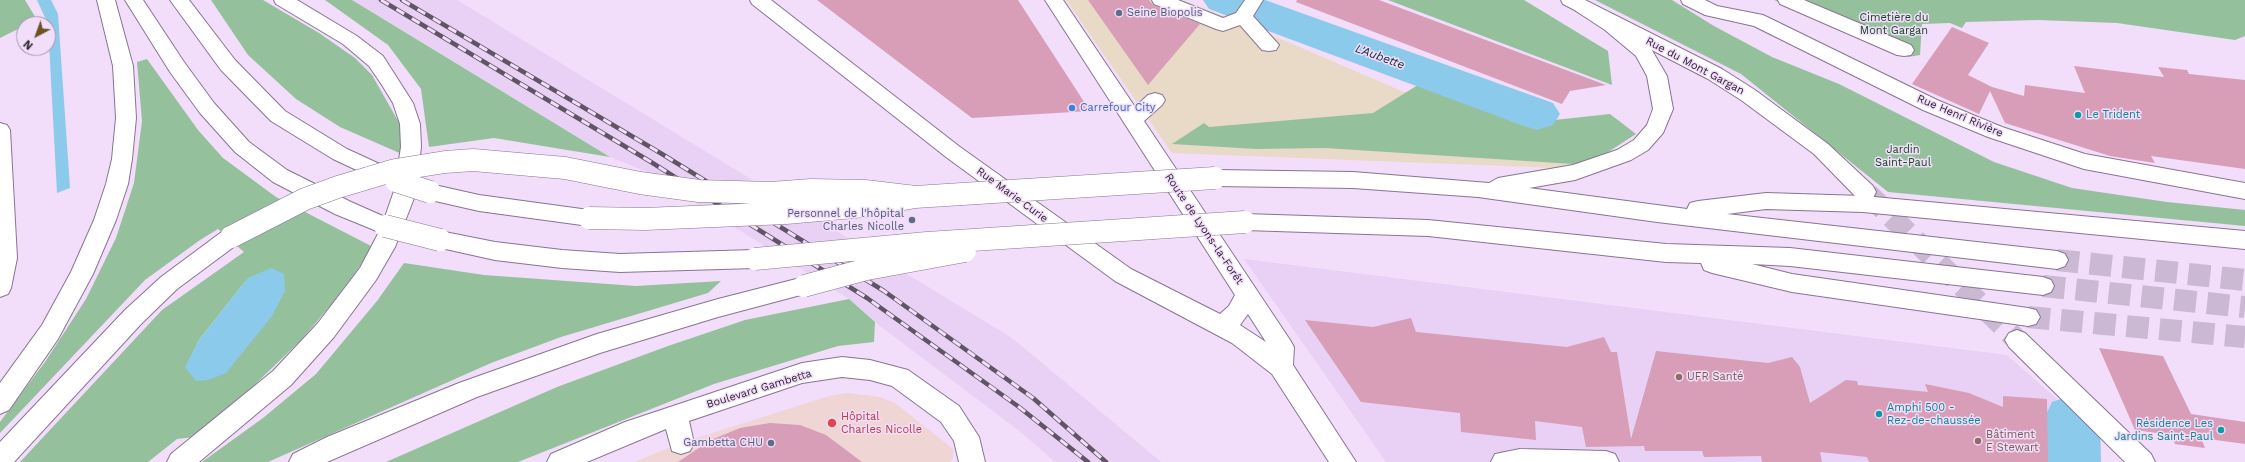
<!DOCTYPE html>
<meta charset="utf-8">
<style>
body{margin:0}
#map{position:relative;width:2245px;height:462px;overflow:hidden;background:#f2ddfb;font-family:"Work Sans",sans-serif}
canvas{display:block}
.north{position:absolute;left:16px;top:16px;width:40px;height:40px;box-sizing:border-box;background:#f2ddfb;border:1px solid #a494aa;border-radius:50%;rotate:221deg;font-size:11px;font-weight:700;line-height:16px;text-align:center;color:#2e2631}
.north::after{content:'';display:block;margin:auto;width:14px;height:18px;background:#6c5123;clip-path:polygon(50% 0,100% 100%,50% 72%,0 100%)}
</style>
<div id="map">
<canvas width="2245" height="462"></canvas>
<div class="north">N</div>
</div>
<script>
const ctx = document.querySelector('canvas').getContext('2d');
ctx.lineJoin = 'round';
function paint(path, color) { ctx.fillStyle = color; ctx.fill(path, 'evenodd'); }
const toPath = rows => new Path2D(rows.map(r => 'M' + r).join(''));
function strokePath(path, color, width, dash) { ctx.strokeStyle = color; ctx.lineWidth = width; ctx.lineCap = dash ? 'butt' : 'round'; ctx.setLineDash(dash || []); ctx.stroke(path); }
function drawText(font, color, halo, rows, align = 'center') {
  ctx.font = font + ' "Work Sans",sans-serif'; ctx.lineWidth = 3; ctx.setLineDash([]); ctx.textBaseline = 'middle'; ctx.strokeStyle = halo; ctx.fillStyle = color; for (const [text, x, y, turn = 0] of rows) {
    ctx.save(); ctx.translate(x, y); ctx.rotate((+turn || 0) * Math.PI / 180); ctx.textAlign = isNaN(turn) ? turn : align; if (halo) ctx.strokeText(text, 0, 0); ctx.fillText(text, 0, 0); ctx.restore();
  }
}
paint(toPath([
 [1066,0,1183,0,1290,43,1583,169,1172,153]
]), '#e8dac6');
paint(toPath([
 [352,0,457,0,1012,338,1161,462,1055,462,1022,433,868,317,849,299,645,171,610,157],
 [1244,259,2007,355,2057,399,2060,462,1386,462]
]), '#e9d1f5');
paint(toPath([
 [847,393,880,397,895,403,953,449,953,458,950,462,634,462,681,443,829,396]
]), '#efd5d3');
paint(toPath([
 [0,0,25,0,37,20,24,24,24,26,0,38],
 [211,0,263,0,319,33,355,58,372,75,402,128,404,155,340,127,296,99,248,55],
 [325,0,352,0,610,157,494,138,429,147,421,89,388,45],
 [1388,0,1524,0,1608,51,1612,85],
 [1595,0,1672,0,1714,26,1772,57,1839,84,1994,162,2072,188,2167,202,2245,210,2245,226,1888,192,1741,74],
 [1774,0,2245,0,2245,36,2235,40,2117,23,2038,20,1966,22,1962,28,1950,23,1922,24,1920,55,1908,57],
 [147,59,198,130,223,158,276,197,373,247,342,292,301,340,244,395,194,437,177,439,148,462,20,462,162,310,244,252,218,229,200,240,145,280,0,433,0,422,45,362,86,299,116,238,134,183,142,121,137,62],
 [248,278,185,368,199,340],
 [1429,78,1545,121,1610,114,1636,134,1588,165,1325,148,1256,149,1172,144,1204,123,1209,127,1373,113],
 [404,263,484,275,636,286,721,281,708,293,561,337,491,363,268,462,202,462,263,418,316,374,377,301],
 [849,299,875,322,874,342,838,346,714,384,518,462,386,462,557,387,668,346,745,320]
]), '#94c19c');
paint(toPath([
 [37,0,51,0,58,14,70,188,57,193,48,24],
 [1204,0,1235,0,1300,24,1294,30],
 [271,268,284,274,285,291,272,316,226,373,208,380,196,381,185,367,199,340,248,278]
]), '#8ccaeb');
paint(toPath([
 [1203,0,1265,0,1553,103,1560,114,1553,125,1537,130,1521,125,1209,9,1203,0],
 [2072,395,2092,402,2100,419,2101,462,2045,462,2044,419,2052,402,2072,395]
]), '#8ccaeb');
paint(toPath([
 [817,0,1018,0,1090,111,972,118],
 [1088,0,1149,0,1153,5,1200,24,1148,85],
 [1297,0,1379,0,1606,85,1570,91,1562,104,1296,2],
 [1952,27,1989,43,1968,75,1992,87,2024,96,2025,85,2085,93,2074,66,2164,77,2158,67,2187,70,2189,74,2245,80,2245,169,2151,156,2155,163,2110,156,2005,123,1990,91,1979,114,1912,84],
 [1411,318,1416,332,1567,347,1604,337,1611,352,1617,352,1631,439,1656,351,1768,363,1792,357,1800,367,1810,403,1846,380,1857,381,1858,385,1928,392,1925,384,1969,393,2003,407,2003,396,2047,399,2048,462,1869,462,1867,457,1820,452,1822,462,1762,462,1761,456,1704,457,1702,451,1645,451,1644,446,1586,447,1582,427,1535,421,1536,440,1461,432,1460,413,1361,402,1305,320,1373,327],
 [2099,348,2163,356,2191,414,2245,422,2245,444,2201,438,2205,448,2175,444,2171,435,2135,430],
 [770,423,800,425,826,435,862,462,678,462,711,440,740,428]
]), '#d89db7');
strokePath(toPath([
 [1868,194,2017,340]
]), '#cbb8d3', 22, [22, 11]);
strokePath(toPath([
 [2057,260,2245,280],
 [2043,286,2245,307],
 [2028,317,2245,337]
]), '#cbb8d3', 22, [22, 11]);
const minor = toPath([
 [750,0,771,0,960,147,1131,269,1220,314,1229,306,1235,295,1045,0,1063,0,1135,107,1148,95,1155,93,1162,95,1165,100,1162,105,1144,121,1290,340,1294,347,1293,365,1356,462,1329,462,1272,374,1232,343,1115,281,946,157,752,4,750,0],
 [1248,314,1266,342,1240,325,1248,314],
 [1152,0,1178,0,1223,18,1236,13,1245,0,1263,0,1253,16,1279,45,1276,50,1269,51,1262,50,1240,25,1223,31,1216,29,1154,4,1152,0],
 [1561,0,1585,0,1722,69,1755,90,1828,144,1873,186,1876,192,1873,198,1865,200,1857,198,1814,154,1741,100,1708,79,1563,4,1561,0],
 [1681,0,1705,0,1717,6,1763,15,1937,100,2002,127,2085,154,2245,183,2245,199,2084,169,1988,137,1923,110,1754,26,1705,15,1683,4,1681,0],
 [1778,0,1804,0,1911,45,1914,50,1911,55,1904,56,1897,55,1780,4,1778,0],
 [0,123,7,125,10,130,17,258,11,288,8,294,0,297,0,123],
 [2017,330,2025,333,2151,454,2155,462,2125,462,2009,347,2005,340,2009,333,2017,330],
 [842,357,870,360,908,370,959,406,979,437,985,462,959,462,954,441,941,422,892,386,870,380,842,377,802,383,689,421,694,443,690,451,681,454,672,451,666,429,587,462,547,462,551,454,625,422,802,363,842,357],
 [1520,449,1606,451,1615,454,1619,462,1491,462,1495,454,1520,449]
]);
const highway = toPath([
 [97,0,115,0,133,66,136,118,132,159,128,184,116,220,93,274,58,339,9,410,0,414,0,383,42,325,71,272,94,220,106,184,112,159,116,118,113,66,97,0],
 [125,0,143,0,184,62,214,103,249,142,287,170,351,202,385,217,395,188,333,159,271,121,221,70,170,0,189,0,235,60,285,111,347,149,397,172,401,147,400,124,393,103,382,85,369,66,343,44,276,4,274,0,297,0,357,36,383,56,413,103,420,124,421,147,416,193,395,247,376,280,334,337,291,385,199,462,167,462,171,454,273,371,318,323,360,268,379,232,335,214,273,182,235,152,200,113,170,72,125,0],
 [1583,1,1590,3,1619,22,1650,47,1667,76,1673,109,1663,133,1648,150,1631,160,1575,180,1529,188,1687,209,1690,203,1698,201,1766,193,1863,196,2245,231,2245,249,1863,212,1766,209,1727,214,2057,251,2065,254,2068,260,2065,266,2057,269,1657,222,1478,197,1353,188,1215,186,1208,184,1204,178,1208,172,1215,170,1353,172,1489,183,1498,178,1573,165,1617,150,1634,140,1647,125,1653,109,1647,76,1636,56,1605,30,1576,11,1574,7,1576,3,1583,1],
 [430,184,479,195,589,210,597,212,600,218,597,224,589,226,479,211,422,198,419,192,422,186,430,184],
 [1245,214,1428,220,1666,244,1790,248,2043,277,2051,280,2054,286,2051,292,2043,295,1790,266,1752,264,1792,274,2028,308,2036,310,2040,317,2036,324,2028,326,1792,292,1712,273,1704,270,1701,263,1666,262,1428,236,1245,230,1237,228,1234,222,1237,216,1245,214],
 [231,229,239,231,242,237,239,243,177,289,141,324,14,462,0,462,0,442,125,310,161,277,223,231,231,229],
 [440,231,495,242,562,250,620,254,755,250,763,253,766,259,763,265,755,268,620,272,562,268,495,260,432,246,429,240,432,234,440,231],
 [804,277,812,280,815,286,812,292,718,317,600,353,477,397,327,462,289,462,293,454,327,437,459,383,597,334,718,299,804,277]
]);
strokePath(minor, '#887591', 2);
strokePath(highway, '#887591', 2);
paint(minor, '#fff');
paint(highway, '#fff');
const rail = toPath([
 [381,0,651,162,867,298,1019,407,1088,462],
 [402,0,662,154,884,291,1033,398,1106,462]
]);
strokePath(rail, '#605565', 4.5);
strokePath(rail, '#f2ddfb', 3, [9]);
const highwayBridge = toPath([
 [396,181,430,192],
 [589,218,645,219,786,213,865,206,915,197,1215,178],
 [385,226,440,240],
 [231,237,305,199,338,187,395,170,445,162,473,160,565,168,640,183,699,191,771,193,811,190,865,191,915,197],
 [755,259,927,243,1245,222],
 [804,286,867,269,965,251]
]);
strokePath(highwayBridge, '#887591', 23, []);
strokePath(highwayBridge, '#fff', 22);
for (const [x, y, r, color] of [
 [1119,13,4,"#5c6f8a"],
 [1072,108,4,"#3f7fe0"],
 [2078,115,4,"#0f9aa8"],
 [912,220,4,"#5c6f8a"],
 [1679,377,4,"#8d6e63"],
 [1879,414,4,"#0f9aa8"],
 [832,423,5,"#e0444e"],
 [2221,430,4,"#0f9aa8"],
 [1978,441,4,"#8d6e63"],
 [771,443,4,"#5c6f8a"]
]) { const dot = new Path2D(); dot.arc(x, y, r, 0, 2 * Math.PI); ctx.fillStyle = color; ctx.fill(dot); strokePath(dot, '#f2ddfb', 1.5); }
drawText('11px', '#4e5e75', '#f2ddfb', [
 ["Seine Biopolis",1127,13,"left"],
 ["Personnel de l'hôpital",904,214],
 ["Charles Nicolle",904,227],
 ["Gambetta CHU",763,443]
], 'right');
drawText('11px', '#124923', '#f2ddfb', [
 ["Cimetière du",1894,18],
 ["Mont Gargan",1894,31],
 ["Jardin",1903,150],
 ["Saint-Paul",1903,163]
]);
drawText('11px', '#2e2631', '#f2ddfb', [
 ["Rue du Mont Gargan",1695,66,28],
 ["Rue Henri Rivière",1960,116,23],
 ["Rue Marie Curie",1012,195,36],
 ["Route de Lyons-la-Forêt",1204,229,56],
 ["Boulevard Gambetta",759,389,-17]
]);
drawText('11px', '#366cbe', '#f2ddfb', [
 ["Carrefour City",1080,108]
], 'left');
drawText('11px', '#0d838f', '#f2ddfb', [
 ["Le Trident",2086,115],
 ["Amphi 500 -",1887,408],
 ["Rez-de-chaussée",1887,421],
 ["Résidence Les",2213,424,"right"],
 ["Jardins Saint-Paul",2213,437,"right"]
], 'left');
drawText('11px', '#785e54', '#f2ddfb', [
 ["UFR Santé",1687,377],
 ["Bâtiment",1986,435],
 ["E Stewart",1986,448]
], 'left');
drawText('11px', '#be3a42', '#f2ddfb', [
 ["Hôpital",841,417],
 ["Charles Nicolle",841,430]
], 'left');
drawText('italic 12px', '#0f2d3b', '#f2ddfb', [
 ["L'Aubette",1380,57,20]
]);
</script>
